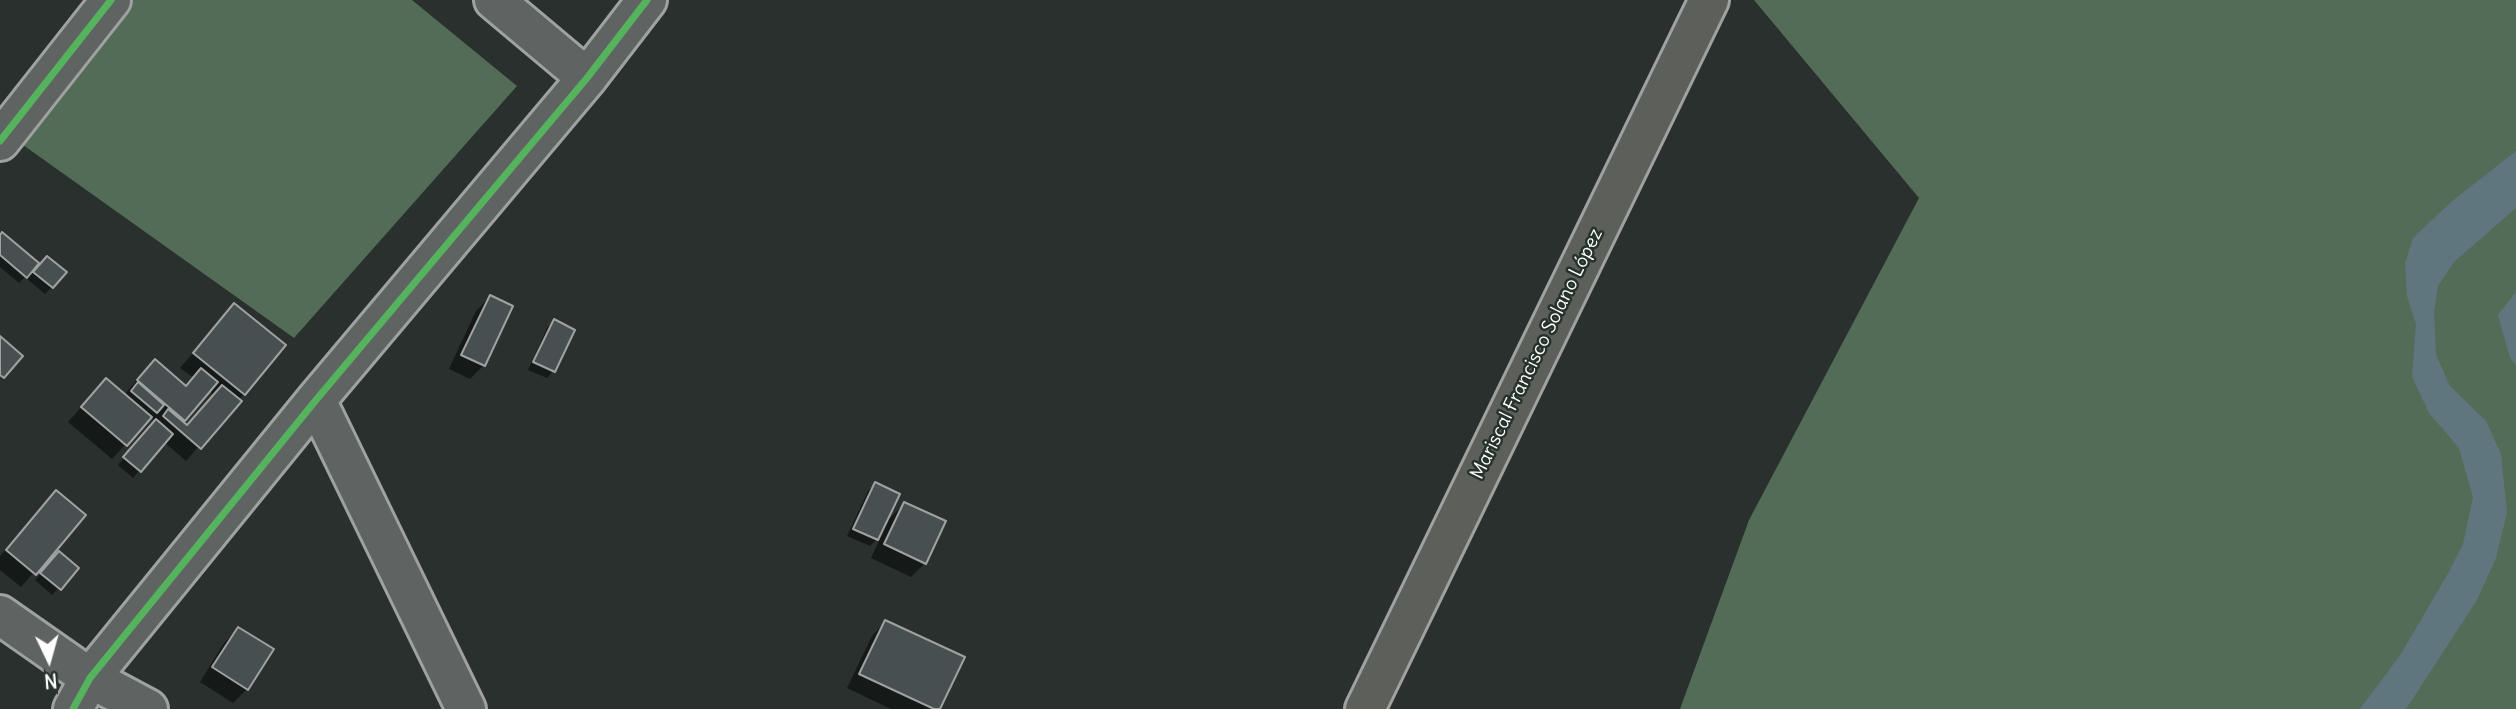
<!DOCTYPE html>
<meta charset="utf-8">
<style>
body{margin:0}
#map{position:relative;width:2516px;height:709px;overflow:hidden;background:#29302d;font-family:Delius,sans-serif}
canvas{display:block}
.north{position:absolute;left:14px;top:625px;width:70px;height:70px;-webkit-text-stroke:5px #26332d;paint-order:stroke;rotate:175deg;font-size:19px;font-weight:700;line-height:28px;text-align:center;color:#fff}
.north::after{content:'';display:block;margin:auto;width:24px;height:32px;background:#fff;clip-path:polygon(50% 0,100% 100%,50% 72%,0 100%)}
</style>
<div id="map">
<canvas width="2516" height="709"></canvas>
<div class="north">N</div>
</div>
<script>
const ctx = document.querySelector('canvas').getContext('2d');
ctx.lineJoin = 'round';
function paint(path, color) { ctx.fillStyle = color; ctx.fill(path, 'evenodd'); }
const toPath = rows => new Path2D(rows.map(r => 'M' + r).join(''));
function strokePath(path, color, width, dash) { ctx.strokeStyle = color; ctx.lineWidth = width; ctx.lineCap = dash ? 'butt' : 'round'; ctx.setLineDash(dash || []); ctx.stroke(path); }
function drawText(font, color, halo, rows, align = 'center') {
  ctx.font = font + ' Delius,sans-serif'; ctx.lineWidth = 5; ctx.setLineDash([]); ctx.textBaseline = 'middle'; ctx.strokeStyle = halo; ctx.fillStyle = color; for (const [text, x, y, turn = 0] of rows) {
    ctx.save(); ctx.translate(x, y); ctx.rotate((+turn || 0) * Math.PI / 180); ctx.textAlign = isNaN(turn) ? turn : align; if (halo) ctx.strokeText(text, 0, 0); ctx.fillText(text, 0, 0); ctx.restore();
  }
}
paint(toPath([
 [118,0,412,0,517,86,294,338,2,130],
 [1754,0,2516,0,2516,709,1680,709,1749,520,1919,198]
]), '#526c57');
paint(toPath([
 [2516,151,2516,208,2454,262,2438,286,2434,312,2436,355,2450,386,2486,421,2501,454,2507,513,2496,558,2477,600,2406,709,2360,709,2401,654,2446,577,2463,544,2473,497,2459,448,2429,413,2412,377,2416,324,2407,296,2405,264,2413,238,2451,202],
 [2516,292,2516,365,2510,358,2498,315]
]), '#60767e');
paint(toPath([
 [2,235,39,266,52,287,45,294,25,277,19,283,0,267,0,237],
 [490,297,484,365,470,379,449,369,476,311],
 [234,305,244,394,186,461,164,442,133,478,118,465,156,421,151,417,149,418,112,459,68,422,106,380,124,395,141,375,185,387,194,378,180,368],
 [209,390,214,395,186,427,181,423],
 [554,322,553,371,547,378,528,370,547,328],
 [875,484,885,523,904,504,925,563,911,577,871,558,882,534,870,546,847,536,868,491],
 [56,492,83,516,21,587,0,570,0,556],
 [52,560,77,568,52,595,35,580],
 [885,622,938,709,891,709,847,688,872,636],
 [238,629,247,689,233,703,200,682,224,643]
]), '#0007');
const building = toPath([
 [2,232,39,263,27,278,0,255,0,235,2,232],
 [47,256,67,272,53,288,33,272,47,256],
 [490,295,513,306,485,366,461,355,490,295],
 [234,303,286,345,245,395,193,353,234,303],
 [554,319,575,330,555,372,533,362,554,319],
 [0,336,23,356,4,378,0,375,0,336],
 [155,359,186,386,201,368,218,382,185,421,137,380,155,359],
 [106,378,152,417,127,446,81,407,106,378],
 [138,382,164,405,157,413,131,391,138,382],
 [222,385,242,401,201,449,163,416,168,409,187,425,222,385],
 [156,419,173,434,141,472,123,457,156,419],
 [875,482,900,494,878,540,853,529,875,482],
 [56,490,86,515,36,575,6,550,56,490],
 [904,502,946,521,926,564,884,544,904,502],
 [59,551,79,568,61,590,40,573,59,551],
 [885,620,965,657,940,709,934,709,859,674,885,620],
 [238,627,274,649,248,690,212,667,238,627]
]);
paint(building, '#484f50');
strokePath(building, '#9fa2a0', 2);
const minor = toPath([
 [494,0,587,78],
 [0,141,111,0],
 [316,400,466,709],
 [0,615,90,678,148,709],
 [73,709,90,678,316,400,587,78,647,0]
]);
const major = toPath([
 [1365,709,1709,0]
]);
strokePath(minor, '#9fa2a0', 44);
strokePath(major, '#9fa2a0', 44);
strokePath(minor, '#5f6362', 38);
strokePath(major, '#5d5f5b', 38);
strokePath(toPath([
 [0,141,111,0],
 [73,709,90,678,316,400,587,78,647,0]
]), '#56b35d', 7);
drawText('19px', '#fff', '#26332d', [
 ["Mariscal Francisco Solano López",1537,354,-64]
]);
</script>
